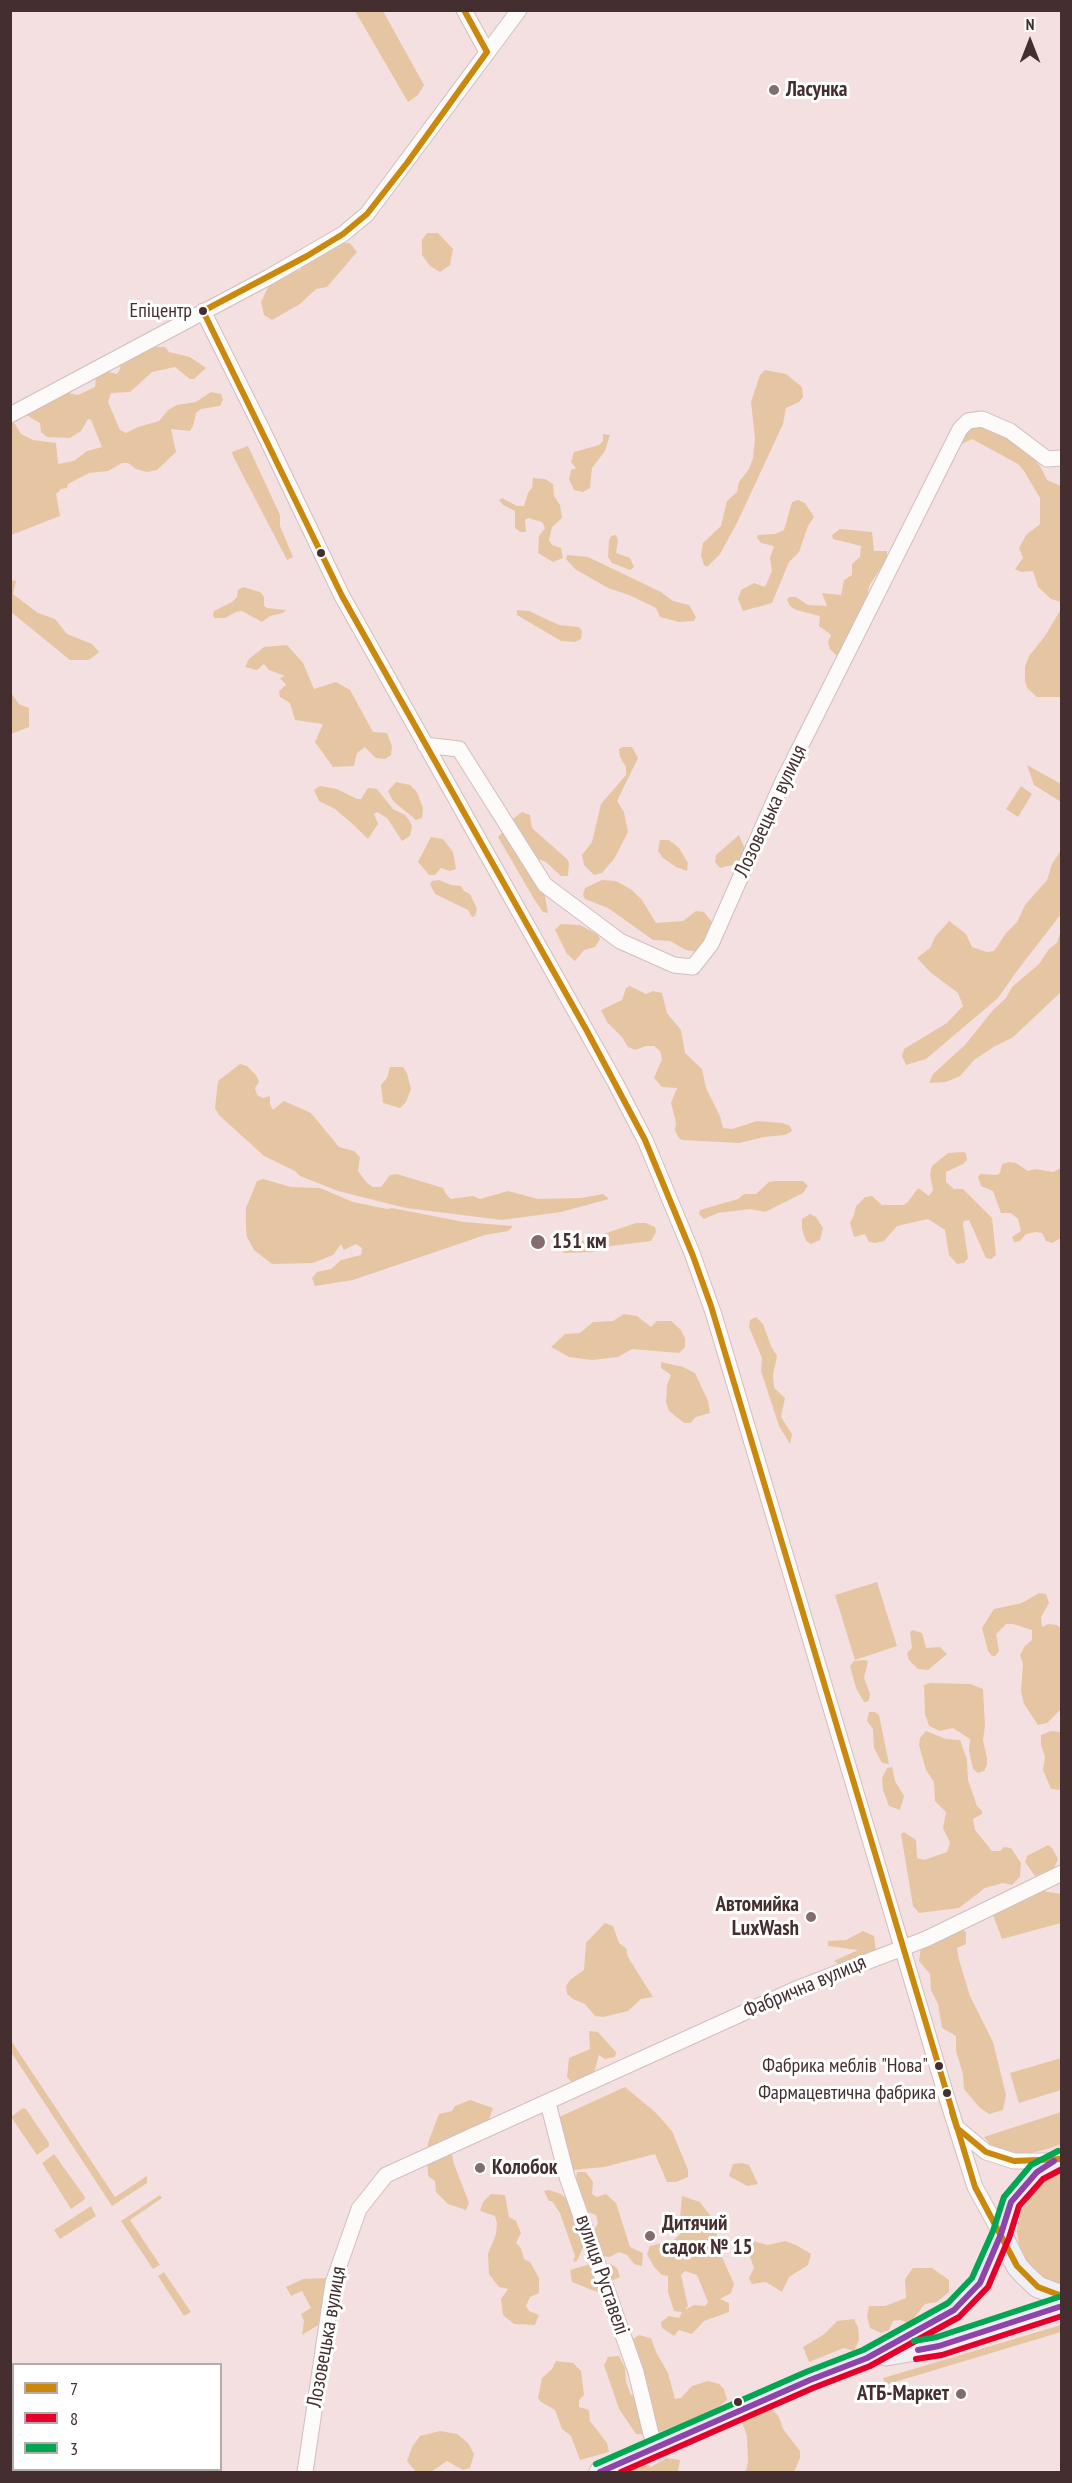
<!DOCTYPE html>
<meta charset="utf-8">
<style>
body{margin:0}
#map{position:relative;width:1072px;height:2483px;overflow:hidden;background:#f4e0e0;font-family:"PT Sans Narrow",sans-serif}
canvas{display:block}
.frame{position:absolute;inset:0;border:12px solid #442e2f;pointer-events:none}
.legend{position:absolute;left:12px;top:2363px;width:210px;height:108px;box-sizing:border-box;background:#fff;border:2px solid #b4abac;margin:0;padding:8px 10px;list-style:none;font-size:18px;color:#442e2f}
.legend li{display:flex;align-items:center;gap:12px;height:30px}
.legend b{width:30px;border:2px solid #b4abac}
.north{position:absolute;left:1000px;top:12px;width:60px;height:60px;-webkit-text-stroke:4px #fff;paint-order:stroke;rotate:0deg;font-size:16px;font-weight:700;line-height:24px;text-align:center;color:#442e2f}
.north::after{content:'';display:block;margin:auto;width:21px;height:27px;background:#442e2f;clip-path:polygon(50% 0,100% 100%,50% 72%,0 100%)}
</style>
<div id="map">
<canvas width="1072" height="2483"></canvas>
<div class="frame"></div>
<ul class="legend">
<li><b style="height:8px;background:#ca880c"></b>7</li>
<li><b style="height:8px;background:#e4002b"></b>8</li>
<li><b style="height:8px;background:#00a651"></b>3</li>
</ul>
<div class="north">N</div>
</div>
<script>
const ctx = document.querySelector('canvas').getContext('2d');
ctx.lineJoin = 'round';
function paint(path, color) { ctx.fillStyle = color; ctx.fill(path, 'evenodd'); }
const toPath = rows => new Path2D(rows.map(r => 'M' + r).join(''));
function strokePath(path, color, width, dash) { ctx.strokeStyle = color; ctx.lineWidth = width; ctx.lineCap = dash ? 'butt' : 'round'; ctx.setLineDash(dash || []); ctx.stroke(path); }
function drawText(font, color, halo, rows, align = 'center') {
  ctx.font = font + ' "PT Sans Narrow",sans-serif'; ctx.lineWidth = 6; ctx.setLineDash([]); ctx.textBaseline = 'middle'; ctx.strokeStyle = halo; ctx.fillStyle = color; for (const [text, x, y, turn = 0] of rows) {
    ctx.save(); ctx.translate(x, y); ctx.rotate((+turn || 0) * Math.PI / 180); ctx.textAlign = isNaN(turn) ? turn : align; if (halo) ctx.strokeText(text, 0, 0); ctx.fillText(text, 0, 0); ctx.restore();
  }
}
paint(toPath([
 [355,11,383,11,424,85,418,95,408,102],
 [427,233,438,233,453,249,450,265,440,272,430,266,422,255,422,240],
 [338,243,350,243,357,252,327,287,316,289,300,304,272,320,264,315,261,302,269,285,284,274,300,270,308,260],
 [144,347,165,347,169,352,190,357,206,368,194,379,190,379,175,367,152,372,130,392,111,393,108,402,120,430,126,433,138,427,159,421,168,410,177,405,196,402,211,392,221,394,223,400,220,406,201,409,196,413,193,426,190,431,171,429,176,452,157,470,147,472,136,469,128,463,122,463,108,471,89,473,68,484,67,488,61,489,56,494,60,516,11,535,11,421,15,424,21,434,33,440,56,443,58,464,74,461,87,451,102,447,91,420,88,419,81,431,70,438,47,437,41,432,40,423,23,413,60,391,78,395,95,387,96,377,104,371,117,374,120,369,120,362],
 [765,370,786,374,802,387,803,397,799,402,786,408,783,424,737,523,720,554,707,567,704,565,701,555,703,543,721,526,727,501,737,492,739,482,749,469,753,458,755,438,751,402,760,375],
 [970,422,1016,439,1040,466,1047,480,1061,486,1061,602,1051,599,1038,587,1033,571,1021,572,1015,569,1023,558,1019,548,1026,535,1040,524,1040,498,1024,471,1018,464,972,439,960,445],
 [603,434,610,435,605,451,592,468,590,488,583,492,574,490,569,479,571,470,576,468,571,462,574,452,599,445,603,441],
 [248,446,280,515,280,526,293,557,287,560,233,456,232,452],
 [533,478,545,479,553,484,554,496,560,505,562,518,552,527,549,540,552,545,561,548,563,558,553,562,538,553,539,536,545,528,542,522,528,518,525,520,526,532,520,532,515,528,515,511,503,505,499,500,502,498,517,506,524,506,528,493,532,488],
 [798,500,805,503,814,517,808,526,799,552,789,562,772,603,743,611,738,599,741,590,754,583,765,587,772,571,770,558,774,546,761,543,757,538,758,535,775,534,784,530,792,502],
 [840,529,872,532,874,551,887,551,887,558,869,586,866,604,857,616,855,630,838,657,830,649,828,642,831,635,819,626,820,616,796,610,790,606,787,600,789,597,796,597,808,605,827,606,822,593,841,595,844,580,852,575,852,564,860,557,861,546,833,539,832,535],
 [616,535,618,541,616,553,630,558,634,567,630,570,612,563,608,557,609,540,611,536],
 [567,555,588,557,661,592,673,601,689,605,696,617,694,621,679,622,660,617,656,608,629,595,608,588,575,569,566,559],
 [10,580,16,581,13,594,38,613,55,619,67,634,92,644,99,652,89,660,70,660,11,612],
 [243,587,260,592,264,597,264,606,267,608,286,610,283,613,270,616,262,622,242,611,236,612,225,618,215,618,213,616,214,611,232,602,237,597,238,590],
 [1061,609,1061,697,1037,697,1027,688,1025,681,1025,667,1029,656,1045,636],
 [517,610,529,611,559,625,579,627,582,631,581,639,575,642,561,641,517,615],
 [287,645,303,663,314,689,336,682,350,690,373,732,387,733,392,746,391,755,385,759,376,758,365,747,357,753,354,766,333,767,315,742,323,724,295,720,290,703,280,697,279,691,286,685,280,678,285,676,269,670,264,664,257,670,245,667,249,659,264,647],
 [11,693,19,704,29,708,29,727,11,734],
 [623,747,632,747,638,758,617,801,624,812,628,832,614,859,602,873,594,875,584,865,582,855,592,842,601,804,626,775,626,767,620,757,619,749],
 [1027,765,1061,784,1061,802,1034,785],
 [396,782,410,785,417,792,423,808,422,818,416,820,393,801,388,791],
 [320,786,337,789,357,799,361,799,368,788,377,789,393,809,405,815,409,820,412,826,410,836,402,841,387,818,377,812,374,814,378,824,368,839,355,826,335,809,319,801,314,790],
 [1021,786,1032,794,1018,817,1006,809],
 [522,812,530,815,532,828,567,859,569,863,568,876,561,876,546,862,535,858,509,822],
 [502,833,506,833,545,896,548,913,543,912,534,899,498,837],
 [739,835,747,854,744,862,720,868,715,862,716,855],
 [431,837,443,839,453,852,456,869,450,871,441,868,435,875,429,875,418,862],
 [660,840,669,840,679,848,688,863,687,871,676,867,663,858,658,851],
 [1061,850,1061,914,1017,971,998,998,926,1059,906,1065,902,1056,904,1049,947,1023,963,1006,958,993,930,972,917,958,930,948,935,937,949,921,966,934,972,947,987,952,994,951,1006,933,1017,922,1025,905,1047,880,1052,864],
 [439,880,451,885,461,886,464,891,470,894,477,909,475,916,472,917,468,910,435,894,430,884,432,881],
 [602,880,616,881,632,890,642,900,656,923,683,921,696,911,704,912,715,926,698,952,686,950,670,941,653,940,608,908,585,899,583,895,585,888],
 [561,924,580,925,597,934,600,939,595,947,584,950,575,961,567,954,555,930],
 [1061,930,1061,992,1012,1038,995,1046,974,1060,960,1076,946,1082,929,1083,933,1074,965,1045,993,1010,1006,998,1012,987,1039,964,1049,949,1057,943],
 [630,986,646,994,653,991,662,993,667,1013,681,1030,685,1053,702,1069,706,1088,720,1116,723,1128,732,1129,757,1121,782,1123,790,1126,792,1131,785,1135,764,1137,739,1143,682,1140,679,1138,675,1131,676,1123,671,1103,677,1088,662,1087,654,1078,662,1059,660,1051,654,1046,646,1046,635,1050,628,1047,622,1037,607,1022,601,1010,622,1000,626,988],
 [240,1064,247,1066,256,1075,259,1082,255,1088,257,1095,263,1098,270,1096,270,1104,273,1110,284,1101,311,1113,339,1147,354,1151,360,1157,358,1171,367,1183,373,1187,381,1187,390,1175,397,1174,443,1188,446,1194,451,1199,473,1196,480,1199,508,1191,538,1199,581,1198,603,1194,609,1199,561,1212,502,1220,406,1208,338,1191,300,1176,295,1171,264,1156,219,1115,215,1108,218,1081],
 [390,1067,403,1067,407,1073,411,1089,406,1102,400,1108,383,1103,381,1085,387,1078],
 [963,1152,966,1153,967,1160,963,1164,946,1172,946,1182,954,1189,963,1189,992,1218,996,1255,991,1259,986,1258,969,1220,964,1221,963,1224,968,1258,964,1263,957,1264,949,1255,945,1230,928,1219,897,1226,884,1241,875,1243,869,1242,865,1234,854,1237,850,1223,854,1215,856,1206,865,1197,872,1196,882,1205,903,1205,908,1202,918,1188,929,1196,933,1190,930,1174,932,1166,948,1153],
 [1009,1162,1016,1163,1028,1171,1035,1169,1053,1172,1061,1168,1061,1238,1052,1243,1046,1241,1042,1233,1036,1232,1026,1234,1020,1241,1014,1242,1012,1237,1021,1231,1018,1219,1011,1213,1001,1213,993,1191,981,1186,978,1177,980,1174,997,1175,1000,1173,1002,1164],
 [263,1179,291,1187,320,1188,353,1202,387,1209,392,1208,464,1222,513,1226,508,1231,485,1235,353,1280,315,1286,312,1278,317,1272,331,1269,341,1260,361,1255,362,1248,356,1244,344,1250,341,1244,333,1255,313,1263,272,1264,254,1250,247,1237,246,1229,246,1208,257,1181],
 [776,1181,803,1181,808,1186,803,1193,765,1212,750,1209,718,1213,704,1219,699,1214,700,1210,738,1199,744,1194,756,1194,769,1182],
 [810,1214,816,1217,823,1228,820,1240,811,1244,806,1241,802,1229,802,1219],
 [636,1223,646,1223,655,1227,656,1232,651,1241,611,1246,593,1252,563,1253,565,1247],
 [624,1314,637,1316,651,1327,657,1321,671,1321,681,1330,685,1338,685,1347,679,1353,632,1349,618,1357,592,1360,569,1357,551,1347,565,1334,580,1333,593,1322,613,1321],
 [756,1317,763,1324,771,1346,777,1356,773,1375,774,1388,785,1398,781,1417,792,1434,790,1444,779,1426,761,1371,762,1358,749,1327,750,1320],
 [661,1362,683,1367,695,1373,708,1401,710,1413,696,1417,690,1423,684,1423,669,1411,666,1402,667,1385,671,1375,661,1368],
 [877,1582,897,1646,855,1660,835,1595],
 [1039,1593,1046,1594,1049,1603,1041,1617,1042,1627,1048,1624,1057,1625,1061,1628,1062,1708,1047,1723,1038,1725,1024,1704,1021,1691,1023,1664,1020,1655,1025,1646,1032,1640,1032,1630,1013,1624,1006,1624,996,1634,999,1651,995,1656,992,1656,988,1651,982,1628,994,1609,1022,1603],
 [912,1630,922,1633,926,1648,940,1647,947,1654,928,1670,918,1669,909,1660,907,1653,912,1648,910,1632],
 [864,1660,868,1661,864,1678,870,1694,869,1700,867,1702,864,1702,856,1688,850,1666,854,1661],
 [930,1683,970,1684,983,1689,985,1726,983,1740,987,1758,987,1765,984,1771,978,1773,973,1769,969,1751,970,1739,953,1728,940,1731,929,1726,925,1714,924,1685],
 [869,1712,875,1712,879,1715,889,1764,882,1763,874,1748,873,1729,867,1721],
 [926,1731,946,1739,960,1740,967,1760,968,1780,977,1806,982,1811,982,1814,973,1819,975,1830,992,1851,1000,1851,1004,1847,1011,1848,1021,1863,1020,1877,1012,1885,1003,1883,985,1888,959,1908,919,1913,913,1906,901,1834,904,1832,916,1840,917,1858,924,1860,947,1852,950,1843,943,1828,946,1812,935,1801,934,1782,926,1770,919,1745,920,1738],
 [1051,1731,1061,1732,1061,1790,1051,1789,1043,1770,1045,1757,1041,1745,1041,1735],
 [892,1767,895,1781,904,1796,900,1810,889,1806,883,1790,882,1778,887,1768],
 [1048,1845,1052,1848,1058,1859,1054,1868,1035,1876,1025,1862,1027,1856],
 [1043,1891,1061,1894,1061,1923,1002,1939,993,1915],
 [605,1923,613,1926,619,1943,626,1948,628,1957,653,1997,641,1999,628,2011,603,2017,595,2016,585,2004,573,1999,567,1994,566,1986,570,1980,584,1970,586,1943],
 [957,1925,966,1932,966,1944,957,1948,959,1960,970,1996,993,2042,1006,2095,1003,2110,989,2114,979,2107,964,2089,963,2074,956,2051,956,2036,942,2028,938,2004,931,1990,930,1974,919,1961,921,1947],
 [863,1931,874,1936,876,1951,844,1964,838,1964,834,1961,858,1950,828,1946,828,1941,846,1940],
 [589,2031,598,2032,616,2052,615,2057,605,2059,599,2055,594,2073,574,2084,567,2077,569,2058,590,2049],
 [10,2039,115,2197,147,2176,147,2183,112,2206,11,2052],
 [1061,2058,1061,2090,1019,2103,1010,2073],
 [625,2087,655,2112,672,2131,688,2170,688,2177,676,2182,667,2182,655,2154,604,2167,572,2170,557,2118],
 [470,2100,493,2108,488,2123,450,2146,454,2164,469,2203,466,2210,448,2204,436,2192,435,2181,428,2176,427,2157,428,2143,439,2114,452,2111,455,2106],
 [23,2108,26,2109,49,2143,49,2146,37,2155,11,2117],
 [1061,2112,1061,2144,1047,2149,1031,2153,1011,2154,995,2150,984,2137],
 [54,2154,85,2197,84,2200,71,2209,42,2163],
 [742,2163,749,2165,758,2184,747,2186,729,2176,733,2164],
 [1061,2171,1061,2288,1043,2280,1029,2265,1020,2250,1017,2232,1020,2214,1029,2197,1045,2180],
 [577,2172,586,2172,593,2182,592,2194,597,2197,606,2194,616,2203,630,2247,643,2253,642,2266,634,2264,627,2255,619,2252,610,2257,601,2256,592,2234,598,2223,596,2215,588,2212,575,2185],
 [549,2190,561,2194,572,2203,585,2243,577,2261,573,2262,575,2256,560,2213,552,2201,549,2201,544,2191],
 [491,2194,505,2195,509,2217,516,2221,521,2233,516,2243,521,2248,524,2259,530,2262,539,2278,539,2293,530,2297,526,2306,529,2311,539,2315,535,2325,514,2324,503,2315,501,2299,508,2289,499,2287,489,2274,488,2254,496,2234,497,2223,495,2216,480,2211,483,2202],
 [160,2195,162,2198,130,2220,160,2265,153,2269,121,2221],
 [682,2196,700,2202,712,2218,716,2226,718,2248,734,2284,731,2293,720,2299,729,2303,729,2312,704,2321,692,2334,679,2330,674,2336,662,2328,661,2322,669,2316,679,2318,682,2312,674,2311,668,2292,668,2276,662,2275,654,2267,647,2254,650,2246,674,2240,682,2232,680,2219],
 [685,2271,697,2275,708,2302,705,2306,694,2305,685,2310,688,2306,681,2275],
 [91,2206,96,2216,60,2239,54,2230],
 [749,2240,768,2245,785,2241,796,2245,811,2254,808,2265,789,2277,782,2292,766,2282,752,2284,749,2278,754,2268,747,2248],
 [594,2263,606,2267,611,2264,617,2268,620,2277,611,2281,607,2296,572,2282,570,2270],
 [913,2268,932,2268,949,2280,949,2292,937,2302,925,2304,910,2323,900,2320,893,2321,889,2330,881,2333,870,2328,867,2317,869,2306,885,2306,906,2298,905,2279],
 [164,2272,191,2312,184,2316,158,2276],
 [327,2278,318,2325,302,2335,304,2321,301,2314,311,2308,302,2291,291,2296,286,2287,303,2279],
 [854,2319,858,2327,859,2340,854,2351,844,2348,809,2362,803,2347,823,2335,837,2321],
 [1061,2325,1061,2332,885,2385,883,2378],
 [639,2335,651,2338,656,2352,668,2373,675,2399,681,2398,692,2386,708,2381,719,2384,724,2389,727,2400,710,2414,684,2423,651,2435,636,2434,619,2409,604,2365,608,2357,619,2356,625,2368,626,2382,631,2395,638,2395,630,2358,633,2339],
 [556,2361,573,2363,581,2371,584,2395,579,2400,579,2407,589,2410,590,2421,607,2443,609,2452,580,2460,571,2436,562,2429,555,2410,541,2402,538,2398,542,2378,552,2369],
 [759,2408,772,2409,779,2417,783,2429,800,2451,800,2458,794,2472,743,2472,746,2471,748,2462,747,2436,741,2419],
 [440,2431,457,2434,468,2443,474,2454,470,2468,463,2470,447,2461,431,2472,416,2472,407,2461,412,2447,420,2436],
 [666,2458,680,2460,678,2472,621,2472,645,2462,651,2467]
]), '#e6c6a2');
const street = toPath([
 [464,10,487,52],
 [203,311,263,431,342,596,615,1082,645,1140,692,1253,714,1315,946,2095,975,2187,1001,2234],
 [10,415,269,277,343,234,367,214,519,10],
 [425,745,459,749,545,885,620,941,674,965,693,967,711,944,783,781,960,429,968,421,982,419,1010,431,1047,459,1062,458],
 [548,2103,567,2177,636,2372,651,2434,657,2447],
 [957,2128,986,2152,1014,2161,1054,2161],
 [305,2472,333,2283,359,2209,386,2175,796,1989,926,1939,1062,1873]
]);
const secondary = toPath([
 [1001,2234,1017,2266,1025,2275,1038,2287,1062,2296],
 [886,2355,939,2346,1062,2306],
 [600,2472,810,2380,867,2358,954,2310,980,2283,1001,2234,1011,2202,1037,2172,1062,2159]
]);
strokePath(street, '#d1bebe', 17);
strokePath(secondary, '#d1bebe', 23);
strokePath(street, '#fdfafa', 15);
strokePath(secondary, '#f1eff3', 21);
strokePath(toPath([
 [464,10,487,52],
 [203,311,342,596,587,1031,645,1140,693,1256,711,1306,975,2187,1017,2266,1038,2287,1062,2296],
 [203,311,307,256,343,234,367,214,407,163,487,52],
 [952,2112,957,2128,986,2152,1014,2161,1062,2159]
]), '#ca880c', 6);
strokePath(toPath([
 [916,2359,942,2355,1062,2316],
 [621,2472,813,2388,870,2366,959,2317,988,2287,1009,2238,1019,2206,1043,2179,1062,2169]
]), '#e4002b', 6);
strokePath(toPath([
 [914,2341,937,2337,1059,2297],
 [596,2464,806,2372,863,2350,948,2303,972,2278,993,2231,1004,2197,1031,2165,1058,2151]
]), '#00a651', 6);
strokePath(toPath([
 [918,2350,939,2346,1062,2306],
 [600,2472,810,2380,867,2358,954,2310,980,2283,1001,2234,1011,2202,1037,2172,1054,2161]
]), '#8e44ad', 6);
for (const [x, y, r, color] of [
 [774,90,6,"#826c6d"],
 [203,311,5,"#442e2f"],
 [321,553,5,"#442e2f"],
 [538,1242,8,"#826c6d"],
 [811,1917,6,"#826c6d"],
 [939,2066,5,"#442e2f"],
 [947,2093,5,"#442e2f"],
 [480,2168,6,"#826c6d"],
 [650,2236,6,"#826c6d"],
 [961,2394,6,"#826c6d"],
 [738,2402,5,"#442e2f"]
]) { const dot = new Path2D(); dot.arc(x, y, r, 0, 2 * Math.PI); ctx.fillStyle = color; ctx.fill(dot); strokePath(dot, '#fff', 2); }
drawText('20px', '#442e2f', '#fff', [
 ["Епіцентр",192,311],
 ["Фабрика меблів \"Нова\"",928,2066],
 ["Фармацевтична фабрика",936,2093]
], 'right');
drawText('bold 21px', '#442e2f', '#fff', [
 ["Ласунка",786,90],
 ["151 км",552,1242],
 ["Автомийка",799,1905,"right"],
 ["LuxWash",799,1929,"right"],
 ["Колобок",492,2168],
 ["Дитячий",662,2224],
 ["садок № 15",662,2248],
 ["АТБ-Маркет",949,2394,"right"]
], 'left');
drawText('21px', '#442e2f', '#fff', [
 ["Лозовецька вулиця",771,811,-65],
 ["Фабрична вулиця",805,1987,-23],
 ["вулиця Руставелі",602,2275,71],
 ["Лозовецька вулиця",327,2337,-80]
]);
</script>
